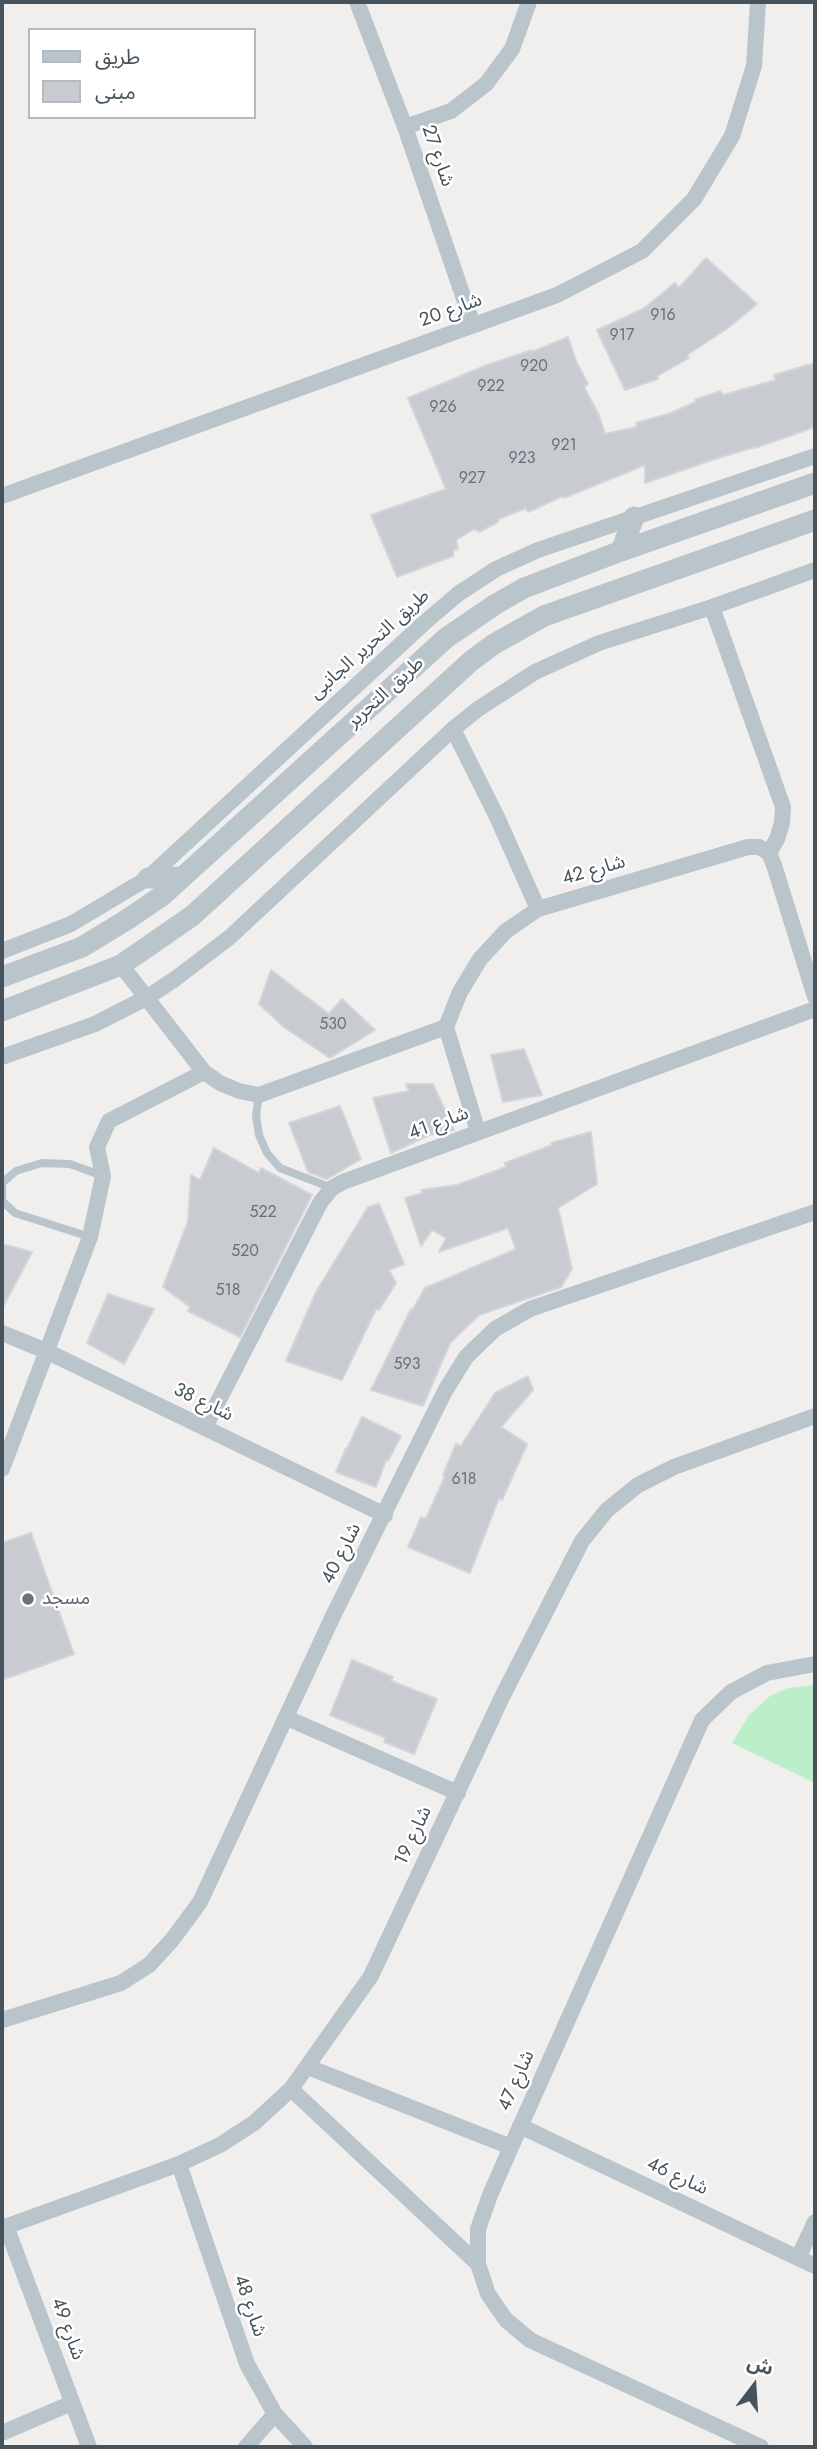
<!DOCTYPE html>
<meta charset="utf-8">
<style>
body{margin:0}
#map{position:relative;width:817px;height:2449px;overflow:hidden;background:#f1eeee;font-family:Jost,"Noto Sans Arabic",sans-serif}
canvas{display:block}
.frame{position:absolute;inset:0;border:4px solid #46535c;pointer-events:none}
.legend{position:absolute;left:28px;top:28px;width:228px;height:91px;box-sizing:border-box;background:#fff;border:2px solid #b5babe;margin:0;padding:9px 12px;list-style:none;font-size:21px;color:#46535c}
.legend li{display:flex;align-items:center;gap:14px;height:35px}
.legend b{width:35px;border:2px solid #b5babe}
.north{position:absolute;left:719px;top:2351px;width:70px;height:70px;-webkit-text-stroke:5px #fff;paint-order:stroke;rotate:17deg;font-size:19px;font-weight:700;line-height:28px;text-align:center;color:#46535c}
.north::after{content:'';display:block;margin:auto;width:24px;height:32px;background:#46535c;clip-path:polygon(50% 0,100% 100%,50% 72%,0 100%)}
</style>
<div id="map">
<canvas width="817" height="2449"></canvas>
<div class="frame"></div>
<ul class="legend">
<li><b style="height:9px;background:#b9c4cb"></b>طريق</li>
<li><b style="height:19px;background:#c8ccd1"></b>مبنى</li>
</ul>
<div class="north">ش</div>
</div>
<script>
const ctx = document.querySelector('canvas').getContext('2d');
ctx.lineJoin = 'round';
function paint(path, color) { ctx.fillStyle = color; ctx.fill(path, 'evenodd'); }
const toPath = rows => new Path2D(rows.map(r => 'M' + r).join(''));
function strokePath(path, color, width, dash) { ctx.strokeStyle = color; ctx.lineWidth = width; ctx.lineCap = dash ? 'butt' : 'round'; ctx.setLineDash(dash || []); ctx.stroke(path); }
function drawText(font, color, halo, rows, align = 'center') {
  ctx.font = font + ' Jost,"Noto Sans Arabic",sans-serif'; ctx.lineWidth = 5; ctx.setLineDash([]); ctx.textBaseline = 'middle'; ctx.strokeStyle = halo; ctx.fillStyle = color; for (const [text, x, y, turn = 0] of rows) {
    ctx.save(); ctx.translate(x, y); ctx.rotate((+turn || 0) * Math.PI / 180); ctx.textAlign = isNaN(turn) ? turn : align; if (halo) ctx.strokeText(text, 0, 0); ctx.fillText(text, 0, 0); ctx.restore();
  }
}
paint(toPath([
 [815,1685,815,1783,732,1743,749,1715,770,1696,788,1688]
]), '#bbefca');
const building = toPath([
 [706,258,757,304,728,328,687,355,689,358,657,376,658,379,625,390,597,330,643,309,675,283,679,288,706,258],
 [568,337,577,363,588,384,584,387,599,415,605,434,637,427,636,423,668,414,696,402,695,400,720,391,723,395,776,380,774,375,815,363,815,427,755,448,755,447,715,459,645,483,645,465,564,498,563,496,528,512,526,508,499,519,498,522,479,532,474,529,456,540,458,549,454,550,453,556,397,577,371,515,446,489,408,398,487,365,532,350,532,352,568,337],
 [271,970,329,1014,342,999,375,1030,330,1058,284,1027,259,1004,271,970],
 [524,1049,542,1095,503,1102,491,1055,524,1049],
 [406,1084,433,1084,454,1130,429,1135,391,1153,373,1098,409,1091,406,1084],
 [340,1106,361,1159,327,1179,308,1172,289,1123,340,1106],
 [591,1132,597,1184,558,1208,572,1269,561,1287,479,1315,450,1343,423,1406,371,1390,411,1309,412,1311,425,1288,516,1249,508,1228,439,1252,446,1238,432,1230,421,1246,405,1198,423,1193,421,1190,457,1185,506,1167,505,1163,552,1145,551,1143,591,1132],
 [214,1148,259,1173,261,1168,312,1195,240,1337,188,1311,190,1307,163,1287,188,1221,191,1175,200,1180,214,1148],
 [379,1204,404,1264,389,1270,396,1283,379,1310,376,1309,342,1380,286,1361,316,1292,368,1207,379,1204],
 [2,1244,32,1252,2,1309,2,1244],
 [108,1294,154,1309,124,1364,87,1343,108,1294],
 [528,1376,533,1390,501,1427,527,1444,502,1500,499,1498,470,1573,408,1547,421,1517,426,1519,445,1476,443,1475,456,1444,461,1446,495,1393,528,1376],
 [362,1417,401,1436,388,1461,386,1460,376,1487,336,1472,346,1448,347,1449,362,1417],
 [31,1533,74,1654,2,1680,2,1543,31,1533],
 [352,1660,393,1677,391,1681,437,1699,414,1754,384,1742,386,1738,330,1715,352,1660]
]);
paint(building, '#c8ccd1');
strokePath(building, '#d2d5da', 2);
strokePath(toPath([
 [259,1095,256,1115,259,1135,267,1153,280,1168,332,1188],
 [90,1237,15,1213,2,1201,2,1183,16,1171,42,1163,70,1164,103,1176]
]), '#b9c4cb', 8);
strokePath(toPath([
 [357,2,405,127,473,325],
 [405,127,451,111,486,84,512,49,529,2],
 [2,496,557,295,642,251,694,199,732,136,754,66,758,2],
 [712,607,783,807,782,823,777,839,769,853],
 [453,729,497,817,538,909],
 [2,951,71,924,148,878,424,623,458,594,496,569,538,550,815,456],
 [121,965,204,1072,220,1083,239,1091,259,1095,446,1027],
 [2,1057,95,1024,146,998,175,979,230,937,453,729,478,709,535,672,599,643,712,607,815,570],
 [478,1132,446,1027,460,992,480,959,506,931,538,909,748,847,759,847,769,853,774,865,815,997],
 [2,1333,46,1351,385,1515],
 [205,1427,320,1203,332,1188,343,1182,815,1009],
 [2,1469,90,1237,103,1176,97,1147,109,1121,204,1072],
 [287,1718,458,1793],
 [2,2020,121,1983,149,1965,172,1940,200,1902,333,1616,445,1391,466,1357,495,1329,530,1309,815,1212],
 [308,2067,511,2147],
 [291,2089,478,2264],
 [520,2126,815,2266],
 [179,2164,247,2364,275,2414,305,2447],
 [6,2226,89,2447],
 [2,2228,179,2164,220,2145,254,2123,291,2089,371,1976,503,1695,582,1541,607,1510,638,1485,674,1467,815,1416],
 [798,2258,815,2222],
 [2,2433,72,2403],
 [246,2447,275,2414],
 [761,2447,530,2340,506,2320,488,2294,478,2264,478,2229,490,2195,511,2147,702,1720,731,1692,767,1673,815,1664]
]), '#b9c4cb', 16);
strokePath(toPath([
 [621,551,634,517],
 [148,878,183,877],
 [2,977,82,947,128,919,163,895,446,638,496,604,524,588,621,551,815,483],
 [2,1011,121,965,192,916,471,661,494,644,544,616,815,520]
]), '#b9c4cb', 21);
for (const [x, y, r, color] of [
 [28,1599,7,"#6b7280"]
]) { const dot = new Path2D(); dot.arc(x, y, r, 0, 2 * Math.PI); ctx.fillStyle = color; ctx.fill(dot); strokePath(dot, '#fff', 2.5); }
drawText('16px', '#667179', null, [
 ["916",663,316],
 ["917",622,336],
 ["920",534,367],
 ["922",491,387],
 ["926",443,408],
 ["921",564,446],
 ["923",522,459],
 ["927",472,479],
 ["530",333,1025],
 ["522",263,1213],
 ["520",245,1252],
 ["518",228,1291],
 ["593",407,1365],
 ["618",464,1480]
]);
drawText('19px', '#46535c', '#fff', [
 ["شارع 27",437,156,71],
 ["شارع 20",451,311,-20],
 ["طريق التحرير الجانبى",370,645,-42],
 ["طريق التحرير",386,693,-42],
 ["شارع 42",594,871,-16],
 ["شارع 41",439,1124,-20],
 ["شارع 38",203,1403,26],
 ["شارع 40",342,1554,-63],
 ["شارع 19",414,1836,-65],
 ["شارع 47",517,2081,-66],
 ["شارع 46",677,2177,25],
 ["شارع 48",249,2306,71],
 ["شارع 49",67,2329,70]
]);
drawText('19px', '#5b616d', '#fff', [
 ["مسجد",42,1599]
], 'left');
</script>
